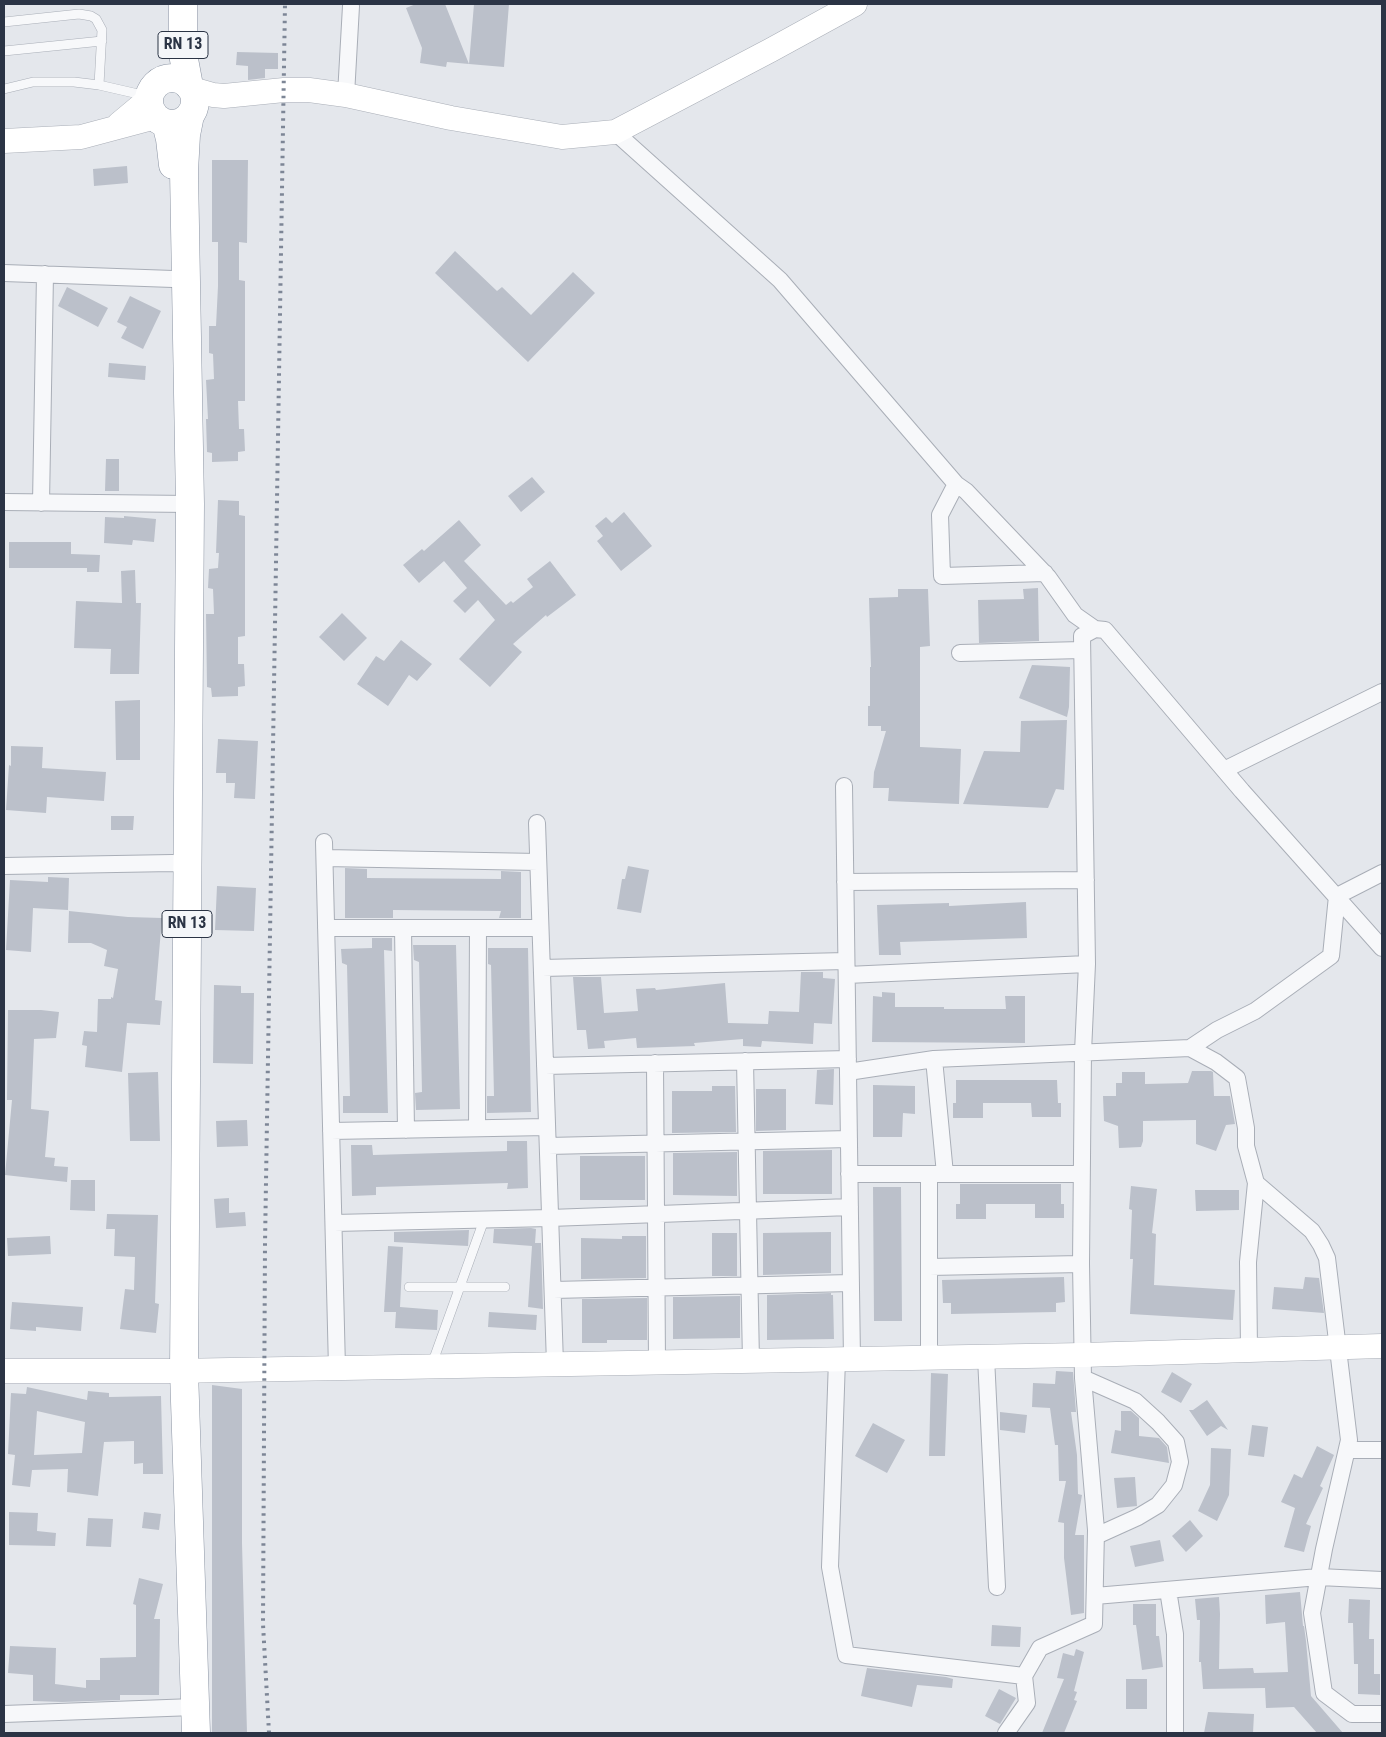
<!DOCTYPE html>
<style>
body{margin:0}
#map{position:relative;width:1386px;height:1737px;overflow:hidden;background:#e4e7ec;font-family:"Roboto Condensed",sans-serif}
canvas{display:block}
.frame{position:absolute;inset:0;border:5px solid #2b3445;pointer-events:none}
</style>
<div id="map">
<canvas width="1386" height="1737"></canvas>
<div class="frame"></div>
</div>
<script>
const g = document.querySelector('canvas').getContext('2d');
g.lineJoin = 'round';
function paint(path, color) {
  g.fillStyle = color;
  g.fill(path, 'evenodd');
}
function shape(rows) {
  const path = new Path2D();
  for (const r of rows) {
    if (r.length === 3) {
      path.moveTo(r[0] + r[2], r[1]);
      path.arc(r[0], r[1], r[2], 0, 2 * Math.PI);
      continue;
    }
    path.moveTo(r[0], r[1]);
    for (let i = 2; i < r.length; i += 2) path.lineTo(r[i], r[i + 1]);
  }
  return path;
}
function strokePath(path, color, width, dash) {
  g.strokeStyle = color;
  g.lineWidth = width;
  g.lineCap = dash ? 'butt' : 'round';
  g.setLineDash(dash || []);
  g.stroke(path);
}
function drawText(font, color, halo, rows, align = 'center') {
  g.font = font + ' "Roboto Condensed",sans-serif';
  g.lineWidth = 4;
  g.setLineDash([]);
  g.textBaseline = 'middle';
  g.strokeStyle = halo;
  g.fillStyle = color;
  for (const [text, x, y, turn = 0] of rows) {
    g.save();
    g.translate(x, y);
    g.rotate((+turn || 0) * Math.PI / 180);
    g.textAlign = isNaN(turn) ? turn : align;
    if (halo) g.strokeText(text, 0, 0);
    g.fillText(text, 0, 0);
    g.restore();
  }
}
paint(shape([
 [416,4,445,4,469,64,447,62,446,67,420,63,422,48,406,8],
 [474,4,509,4,504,67,469,64],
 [237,52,278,53,278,69,265,69,265,78,248,80,248,66,236,65],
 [212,160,248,160,247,243,239,242,239,280,245,281,245,401,238,401,239,429,244,429,245,451,238,452,238,461,212,462,212,453,207,452,206,419,208,419,206,380,214,379,213,354,209,353,209,326,216,326,218,286,218,242,212,242],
 [127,166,128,183,94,186,93,169],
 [455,251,497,291,502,287,531,315,573,272,595,293,528,362,435,273],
 [67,287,108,308,98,327,58,306],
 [130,296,161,311,143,349,121,338,127,327,117,322],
 [109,363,146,366,145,380,108,377],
 [106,459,119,459,119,491,105,491],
 [532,477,545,492,521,512,508,496],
 [218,500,239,501,239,515,245,516,245,636,238,637,238,664,244,664,245,686,238,687,238,696,212,697,211,688,207,687,206,614,214,614,213,589,208,588,209,569,218,568,219,553,216,553],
 [624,512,652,546,621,571,597,541,603,536,595,526,606,517,612,523],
 [124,516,156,519,154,542,133,540,132,545,104,543,105,517,124,518],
 [459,520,481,545,464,561,506,605,511,601,513,603,533,587,527,579,550,561,576,595,547,617,546,615,513,644,522,652,490,687,459,659,495,620,478,600,465,613,453,601,467,588,444,561,419,583,403,565,422,549,424,551],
 [9,542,71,542,71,554,100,555,99,572,87,572,87,568,9,568],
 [135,570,136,603,141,603,139,674,110,674,111,649,74,648,76,601,122,603,121,571],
 [1038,588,1039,641,979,643,978,600,1024,599,1023,589],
 [898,589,928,589,930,646,920,647,920,747,961,749,959,804,888,801,889,788,873,788,874,772,886,731,881,731,881,726,868,726,868,706,870,706,870,667,871,667,869,598,898,597],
 [342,613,367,638,344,661,319,637],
 [401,640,432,664,417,681,409,675,388,706,357,684,376,656,384,661],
 [1032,665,1070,667,1069,707,1067,717,1019,698],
 [140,700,140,760,116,760,115,701],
 [1067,720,1064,790,1056,789,1048,808,963,804,984,751,1020,752,1021,721],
 [218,739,258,741,255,799,234,798,235,783,226,783,226,773,216,773],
 [11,746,43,747,42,768,106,772,104,801,47,797,46,813,6,810,9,765,11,766],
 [111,816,134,816,133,830,111,830],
 [628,866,649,870,641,913,617,909,622,879,625,879],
 [345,868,367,869,367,878,501,879,501,871,521,872,521,918,499,918,501,911,393,910,393,918,345,918],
 [48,877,69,878,68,910,33,908,31,952,6,950,10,880,48,882],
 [217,886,256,888,254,931,215,930],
 [1026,902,1027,938,900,942,901,955,879,955,877,905,949,903,949,906],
 [69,911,128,917,162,918,155,1000,162,1001,160,1025,127,1023,122,1072,85,1067,87,1046,82,1045,84,1031,97,1032,98,999,111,999,111,997,113,998,118,969,104,966,107,950,91,943,68,943],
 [372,938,392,938,392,951,384,950,388,1113,343,1113,343,1096,350,1096,347,965,342,963,341,949,372,948],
 [413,945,456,945,460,1109,416,1110,415,1093,422,1092,419,962,414,960],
 [488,948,528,948,531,1112,487,1113,487,1096,494,1096,491,965,488,964],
 [801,972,823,972,823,978,835,979,832,1024,814,1023,813,1044,762,1041,761,1047,743,1046,743,1039,694,1043,695,1046,637,1048,636,1038,604,1041,605,1048,588,1049,586,1030,577,1030,573,977,601,977,604,1013,638,1011,636,989,655,988,656,990,725,983,728,1023,768,1024,769,1011,799,1012],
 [214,985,241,986,241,993,254,993,253,1064,213,1063],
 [882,992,895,993,895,1007,944,1007,944,1009,1006,1009,1005,996,1025,996,1025,1043,872,1042,873,996,882,997],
 [8,1010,41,1010,59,1012,56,1038,34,1039,31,1109,49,1111,45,1157,55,1158,54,1166,68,1167,67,1182,5,1175,12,1100,7,1100],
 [834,1069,833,1105,815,1104,817,1070],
 [1192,1071,1211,1071,1213,1072,1214,1096,1230,1096,1235,1124,1226,1125,1216,1151,1196,1144,1196,1120,1143,1121,1143,1141,1141,1147,1119,1148,1118,1126,1104,1121,1103,1096,1116,1096,1116,1083,1122,1083,1122,1072,1145,1072,1145,1084,1188,1083],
 [158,1072,160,1141,130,1141,128,1073],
 [956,1080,1057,1080,1058,1103,1061,1103,1061,1117,1032,1117,1031,1103,983,1103,983,1118,953,1118,953,1103,956,1103],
 [873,1085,915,1086,915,1114,903,1113,902,1137,873,1137],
 [712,1086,735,1086,736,1132,672,1133,672,1091,712,1091],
 [756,1089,786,1089,786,1130,756,1131],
 [247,1120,248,1146,217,1147,216,1121],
 [507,1141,527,1141,528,1188,507,1189,508,1183,376,1187,376,1195,352,1196,351,1145,372,1145,373,1155,507,1151],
 [832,1150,832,1194,763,1194,763,1151],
 [737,1152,737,1196,673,1195,673,1153],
 [580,1156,645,1156,645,1200,580,1200],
 [71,1180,95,1180,95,1211,70,1210],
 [960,1184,1061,1184,1061,1204,1064,1204,1064,1218,1035,1218,1035,1204,986,1204,986,1219,956,1219,956,1204,960,1204],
 [1131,1186,1157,1189,1152,1233,1156,1234,1154,1285,1235,1290,1233,1320,1130,1314,1133,1259,1130,1259,1132,1210,1129,1209],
 [873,1187,901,1187,902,1321,874,1321],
 [1195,1190,1239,1190,1239,1210,1196,1211],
 [229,1198,229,1213,245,1212,246,1226,216,1228,214,1199],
 [107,1214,158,1215,155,1303,159,1304,156,1333,120,1329,125,1289,134,1290,135,1257,114,1256,115,1229,106,1229],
 [531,1228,536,1229,535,1243,541,1243,543,1309,528,1307,532,1246,493,1243,494,1229],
 [469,1230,468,1246,394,1242,394,1232],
 [831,1232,831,1273,763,1275,763,1233],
 [712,1233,737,1233,737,1276,712,1276],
 [50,1236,51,1254,8,1256,7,1238],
 [622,1236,646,1236,646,1278,581,1279,581,1238,622,1239],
 [388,1246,403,1247,400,1307,438,1310,437,1330,395,1328,396,1312,384,1312],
 [1064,1277,1065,1302,1056,1303,1056,1312,951,1314,951,1303,943,1303,942,1280],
 [1305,1277,1319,1278,1324,1313,1272,1309,1274,1287,1303,1289],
 [831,1293,831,1295,833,1295,834,1339,767,1340,767,1295],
 [740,1296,740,1338,673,1339,673,1297],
 [647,1298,647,1340,607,1340,607,1343,582,1343,582,1299],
 [12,1302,83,1307,81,1331,36,1327,36,1331,10,1329],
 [489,1312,537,1315,536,1330,488,1327],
 [1056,1371,1073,1372,1076,1412,1071,1412,1077,1455,1078,1494,1082,1495,1075,1535,1084,1535,1084,1613,1071,1615,1064,1558,1064,1523,1058,1522,1066,1481,1059,1481,1058,1445,1055,1445,1050,1408,1032,1407,1033,1383,1055,1384],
 [1172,1372,1192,1384,1181,1403,1161,1392],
 [931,1373,948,1374,945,1456,929,1456],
 [212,1385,242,1389,242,1543,247,1733,212,1733],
 [27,1387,87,1400,88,1391,109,1393,109,1397,161,1396,163,1474,143,1474,143,1463,134,1464,134,1441,104,1442,98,1496,67,1492,68,1469,32,1470,30,1487,12,1485,15,1455,8,1454,11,1393,26,1394],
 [37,1411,85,1422,82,1453,34,1455],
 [1207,1400,1224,1424,1228,1430,1221,1426,1207,1436,1189,1410,1193,1410],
 [1121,1411,1131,1411,1139,1418,1139,1436,1159,1438,1167,1447,1169,1463,1111,1453,1115,1430,1121,1431],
 [1000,1412,1027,1415,1025,1433,1000,1430],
 [873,1423,905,1440,887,1473,855,1456],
 [1252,1425,1268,1427,1264,1457,1248,1455],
 [1317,1446,1334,1455,1320,1486,1323,1488,1306,1524,1311,1526,1304,1552,1284,1547,1295,1508,1281,1502,1294,1474,1302,1478],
 [1211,1448,1231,1449,1229,1495,1217,1521,1198,1511,1210,1485],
 [1135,1477,1137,1506,1117,1508,1114,1478],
 [9,1512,38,1513,37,1531,56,1533,55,1546,9,1545],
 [144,1512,161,1514,159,1530,142,1528],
 [88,1518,113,1519,111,1547,86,1546],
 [1190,1520,1203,1536,1186,1552,1172,1536],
 [1160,1540,1164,1561,1135,1567,1130,1546],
 [139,1578,163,1584,154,1619,160,1619,159,1695,120,1695,120,1700,62,1702,33,1701,33,1675,8,1673,10,1646,56,1648,55,1684,86,1688,86,1680,100,1680,100,1658,136,1657,136,1605,133,1604],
 [1300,1592,1303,1626,1304,1626,1306,1641,1311,1696,1343,1733,1317,1733,1294,1707,1266,1708,1265,1688,1203,1689,1201,1662,1199,1662,1200,1620,1197,1620,1195,1599,1219,1597,1220,1614,1219,1669,1253,1668,1254,1673,1288,1672,1285,1622,1266,1624,1265,1595],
 [1349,1599,1370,1600,1369,1639,1374,1639,1374,1674,1380,1674,1380,1695,1358,1694,1358,1664,1354,1664,1353,1623,1348,1623],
 [1133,1604,1156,1604,1156,1636,1159,1636,1163,1667,1142,1670,1136,1625,1133,1625],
 [992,1625,1021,1627,1020,1647,991,1646],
 [1076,1649,1084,1652,1074,1691,1077,1692,1074,1700,1077,1701,1064,1733,1042,1733,1064,1679,1057,1678,1063,1653,1074,1656],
 [867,1668,946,1677,953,1679,952,1688,917,1685,912,1707,861,1696],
 [1126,1679,1147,1679,1147,1709,1126,1709],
 [999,1689,1016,1698,1000,1724,985,1716],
 [1208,1712,1254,1714,1253,1733,1204,1733]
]), '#bbc0ca');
const lane = shape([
 [4,22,79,14,91,16,96,19,102,30,99,85],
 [4,51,102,41],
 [4,89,33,82,74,82,99,85,147,96],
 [409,1287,505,1287],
 [432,1364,484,1220]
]);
const street = shape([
 [346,95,351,6],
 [615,132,780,280,956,484,966,491,1048,577,1075,615,1095,629],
 [4,273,173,279],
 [956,484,940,515,942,576,1045,573],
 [4,502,190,504],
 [41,503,45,274],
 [960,653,1082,650],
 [1224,770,1382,692],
 [844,786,852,1359],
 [537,823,555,1364],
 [324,842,337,1368],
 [325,858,538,862],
 [4,866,172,863,187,865],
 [845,882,1086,880],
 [326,928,540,928],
 [403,928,406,1130],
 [542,968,846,961],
 [847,975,1087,964],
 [934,1059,945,1174],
 [745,1061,751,1361],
 [655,1063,657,1363],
 [545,1066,848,1059],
 [848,1072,934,1059,1190,1048],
 [477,1128,478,928],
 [331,1131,547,1127],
 [548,1146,849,1139],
 [849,1174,1081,1174],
 [929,1174,929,1358],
 [1256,1183,1312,1231,1321,1245,1327,1258,1349,1440,1324,1549,1312,1613,1324,1693,1352,1714,1382,1714],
 [334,1223,550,1218,850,1207],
 [929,1267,1081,1264],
 [553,1290,851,1283],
 [1249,1350,1248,1262,1256,1183,1246,1146,1246,1128,1237,1078,1216,1062,1190,1048,1217,1030,1255,1011,1331,956,1337,896,1382,873],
 [986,1357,997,1587],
 [837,1359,830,1567,846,1655,1024,1676],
 [1083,1378,1135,1401,1158,1422,1176,1442,1180,1462,1174,1485,1158,1505,1138,1517,1096,1536],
 [1347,1450,1382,1450],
 [1168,1590,1175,1634,1175,1733],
 [1095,1596,1319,1577,1382,1580],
 [4,1714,194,1707],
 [1006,1733,1027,1703,1024,1676,1040,1648,1094,1624,1096,1530,1083,1378,1081,1264,1083,1052,1087,964,1082,636,1095,629,1105,630,1242,791,1382,948]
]);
const secondary = shape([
 [192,89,213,95,224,96,284,90,309,90,346,95,451,118,562,137,615,132,771,50,855,4],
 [119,124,149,99],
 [4,141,81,137,156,117],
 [4,1371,173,1371,1083,1355,1382,1346]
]);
const highway = shape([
 [183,4,183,54,189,86],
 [172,101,23],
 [190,115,186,135,184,171,190,504,184,1371,196,1733],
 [166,123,170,139,173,165]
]);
strokePath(lane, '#a9aeb7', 10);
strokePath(street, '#a9aeb7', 18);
strokePath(secondary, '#a9aeb7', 25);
strokePath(highway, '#8b94a3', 29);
strokePath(lane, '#f7f8fa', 9);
strokePath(street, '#f7f8fa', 16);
strokePath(secondary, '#fff', 24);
strokePath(highway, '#fff', 28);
strokePath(shape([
 [269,1733,263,1624,265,1244,285,4]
]), '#7d8696', 4, [2.5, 5]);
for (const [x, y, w] of [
 [183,45,50],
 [187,924,50]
]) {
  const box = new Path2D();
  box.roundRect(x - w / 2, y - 13.5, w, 27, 4);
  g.fillStyle = '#f4f6f9';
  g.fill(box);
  strokePath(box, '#2b3445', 1);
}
drawText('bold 16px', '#2b3445', null, [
 ["RN 13",183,45],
 ["RN 13",187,924]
]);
</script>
